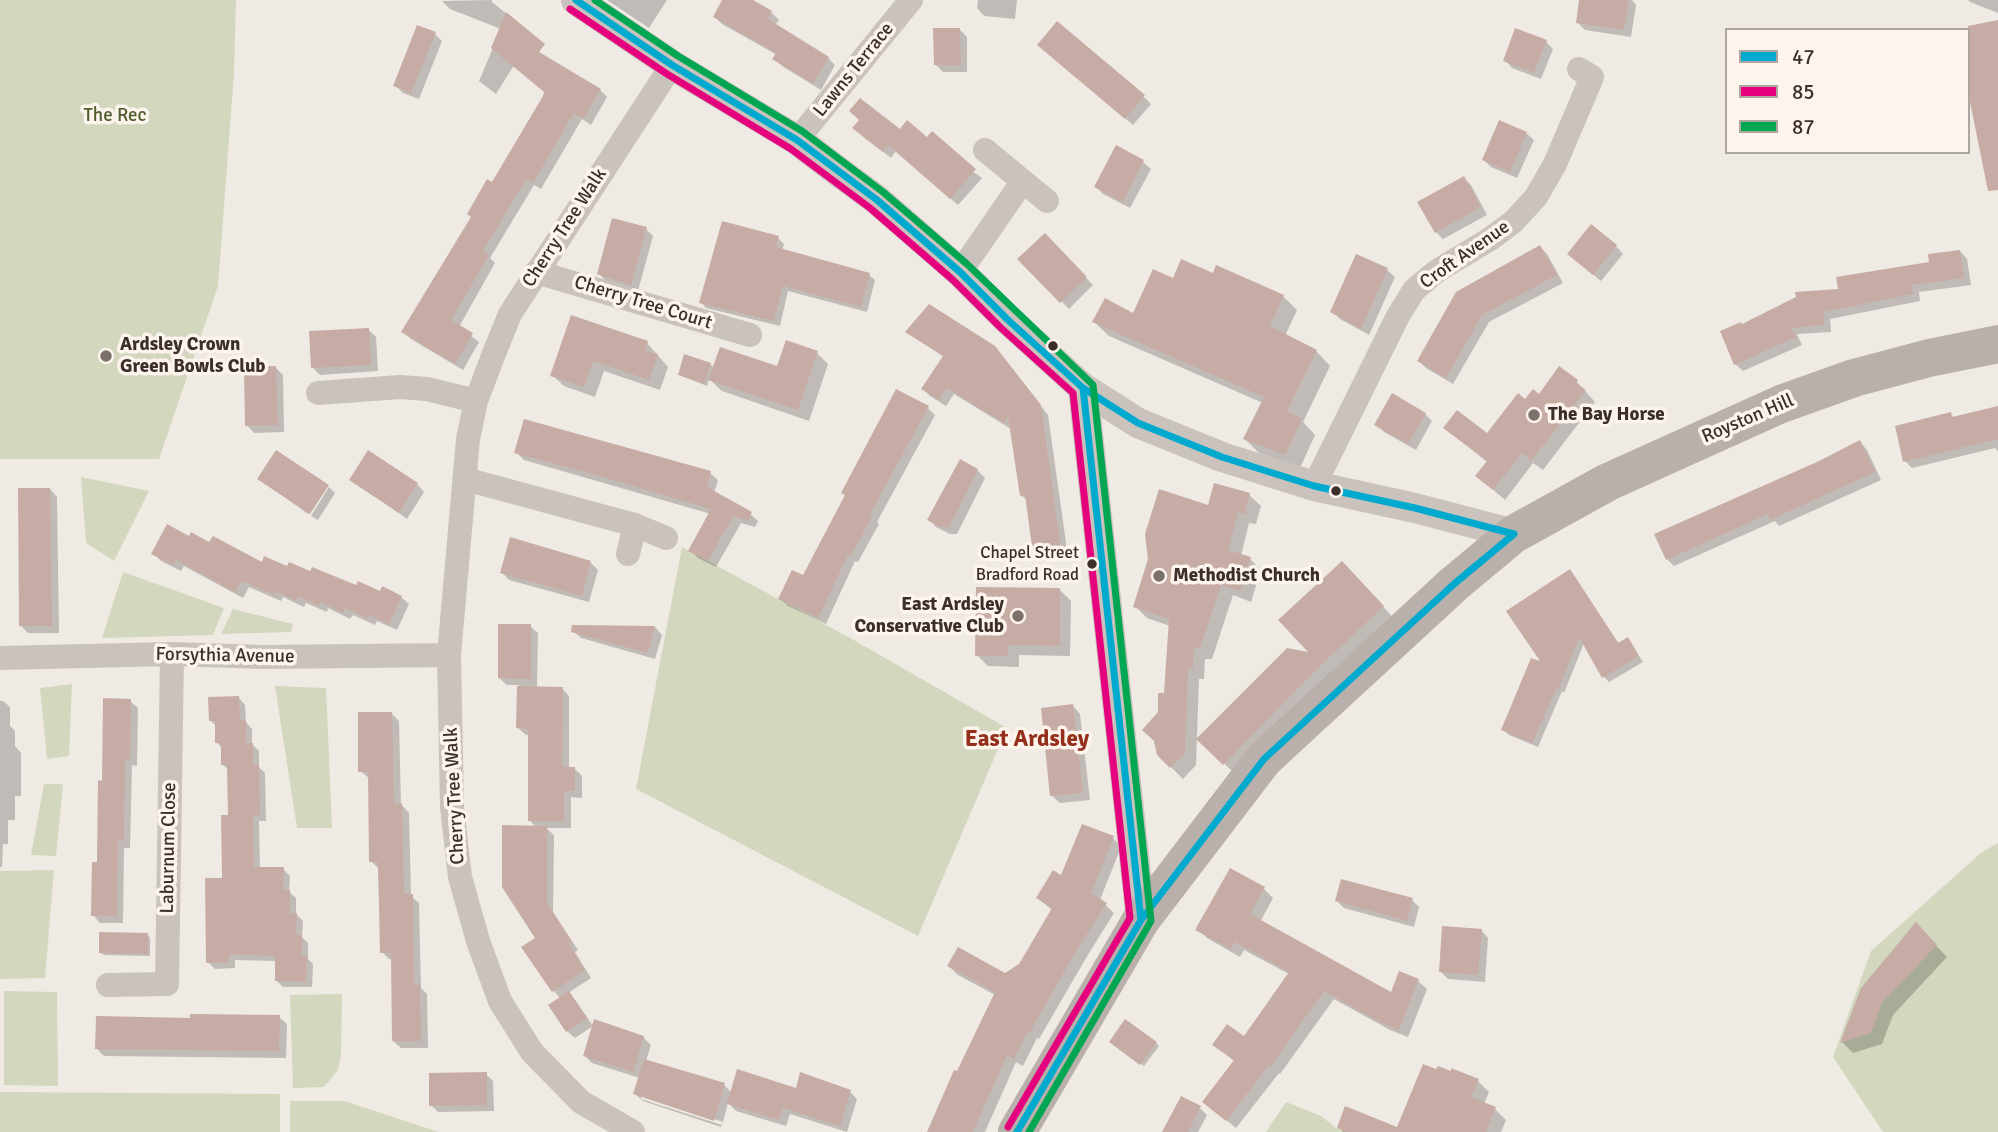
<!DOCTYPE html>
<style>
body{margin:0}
#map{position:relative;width:1998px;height:1132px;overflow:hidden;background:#f0eae4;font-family:Signika,sans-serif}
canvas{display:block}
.legend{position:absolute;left:1725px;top:28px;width:245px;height:126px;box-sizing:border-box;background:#fcf4ed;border:2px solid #afa59f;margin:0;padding:9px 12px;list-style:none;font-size:21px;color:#3c2e2a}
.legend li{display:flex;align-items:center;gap:14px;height:35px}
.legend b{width:35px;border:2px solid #afa59f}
</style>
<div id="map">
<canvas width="1998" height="1132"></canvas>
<ul class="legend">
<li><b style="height:9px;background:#00a9ce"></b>47</li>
<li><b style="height:9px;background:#e5007d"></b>85</li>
<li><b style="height:9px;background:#00a651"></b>87</li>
</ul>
</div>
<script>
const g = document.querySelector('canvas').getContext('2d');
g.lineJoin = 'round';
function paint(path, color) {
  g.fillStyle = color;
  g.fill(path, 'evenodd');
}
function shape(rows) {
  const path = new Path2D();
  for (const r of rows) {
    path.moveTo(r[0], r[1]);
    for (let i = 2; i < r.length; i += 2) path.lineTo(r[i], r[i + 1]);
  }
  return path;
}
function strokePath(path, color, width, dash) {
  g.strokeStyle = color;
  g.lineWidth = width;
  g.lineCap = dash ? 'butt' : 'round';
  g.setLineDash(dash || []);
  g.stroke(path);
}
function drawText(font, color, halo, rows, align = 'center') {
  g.font = font + ' Signika,sans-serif';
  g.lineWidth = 7;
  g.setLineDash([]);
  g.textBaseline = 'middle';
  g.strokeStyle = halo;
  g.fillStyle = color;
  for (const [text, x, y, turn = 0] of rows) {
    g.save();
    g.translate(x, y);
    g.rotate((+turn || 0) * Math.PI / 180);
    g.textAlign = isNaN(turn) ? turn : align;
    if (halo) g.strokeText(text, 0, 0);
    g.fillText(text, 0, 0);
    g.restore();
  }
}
paint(shape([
 [0,0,236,0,234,73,218,286,159,459,0,459],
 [81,477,149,491,114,561,86,543],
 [682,547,852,639,1007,728,918,936,636,789],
 [123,572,224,608,213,635,102,638],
 [233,609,293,624,291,632,221,634],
 [72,684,69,756,47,759,40,688],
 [275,686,326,688,332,828,297,828],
 [44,784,63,784,56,856,31,855],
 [1998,843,1998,1132,1883,1132,1833,1057,1871,951,1981,853],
 [54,870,45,978,0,979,0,871],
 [4,991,57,992,58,1086,4,1085],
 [342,994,341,1055,338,1070,324,1087,293,1088,290,995],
 [0,1092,280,1094,280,1132,0,1132],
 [290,1101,344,1101,439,1132,290,1132],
 [1286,1102,1321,1116,1336,1128,1348,1132,1266,1132]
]), '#d3d7bd');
paint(shape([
 [492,0,492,2,531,34,530,40,496,94,479,81,501,29,450,9,442,1],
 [607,0,667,0,649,28],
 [724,0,750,0,771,12,779,20,775,25,828,58,835,65,821,90,782,66,775,59,777,55,722,24,715,17],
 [978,0,1017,0,1015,19,984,16,977,8],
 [1581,0,1632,0,1636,5,1631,37,1585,30,1578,23],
 [1968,0,1998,0,1998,13,1970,2],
 [959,29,967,37,967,72,943,72,936,65],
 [435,34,442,41,419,99,403,93,395,85],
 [1546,42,1553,49,1541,79,1512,68,1505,60],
 [1047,52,1144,97,1151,104,1133,125],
 [600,90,607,97,591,125,582,119,541,189,534,185,490,258,495,263,459,327,479,342,463,370,411,339,404,332,493,184],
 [900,131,928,139,982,178,958,205,896,151,891,158,862,136],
 [1526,133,1534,140,1517,178,1491,167,1484,160],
 [1116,148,1143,162,1151,169,1130,208,1103,194,1096,187],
 [1464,178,1471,185,1487,215,1443,239,1436,232],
 [646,229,653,236,638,291,606,281,599,274],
 [1045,235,1093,285,1069,309,1020,259],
 [778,238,784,244,782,251,869,275,875,280,867,312,788,291,780,326,706,308,701,302],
 [1616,246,1623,254,1601,281,1577,261],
 [1540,247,1547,254,1563,283,1489,322,1453,384,1426,368,1419,361],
 [1960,251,1967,259,1971,285,1919,292,1920,301,1830,319,1831,332,1797,334,1802,345,1743,371,1735,364,1743,326,1931,264],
 [1357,256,1387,270,1395,277,1369,335,1340,319,1333,312],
 [1213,275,1283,296,1297,310,1285,336,1316,351,1330,366,1303,422,1315,435,1300,468,1259,453,1245,439,1263,403,1109,336,1094,322,1134,315,1174,280],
 [572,317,647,343,668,367,660,390,604,371,595,397,564,386,552,375],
 [369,330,376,337,378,371,320,375,312,367],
 [908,331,994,347,1048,415,1068,557,1042,561,1035,553,1028,501,1021,495,1011,429,954,394,946,406,930,396,923,389,944,357],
 [817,353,828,364,809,421,722,391,709,379,707,386,680,375,710,364,714,368,778,368],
 [276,368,283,375,284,432,254,433,247,425],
 [1577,382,1595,402,1543,470,1533,463,1505,500,1477,476,1488,463,1446,428,1487,436,1526,402],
 [928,408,935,415,877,522,879,524,858,562,855,561,826,624,788,606,780,599,803,577],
 [1998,408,1998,451,1995,448,1912,468,1905,461,1950,414,1955,419],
 [1425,414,1432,421,1416,450,1384,432,1376,424],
 [1860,442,1867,450,1881,480,1779,526,1775,521,1674,566,1667,559],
 [516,452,710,473,718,480,714,493,750,514,758,521,755,527,741,523,716,567,698,558,690,550,711,514,524,460],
 [977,470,985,478,957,534,950,534,936,527,929,519],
 [259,479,327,485,308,514],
 [351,479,417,484,424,492,407,519],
 [329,487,335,493,318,520,311,516],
 [50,489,57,497,59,633,28,633,21,626],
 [1249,495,1261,506,1256,524,1249,523,1241,556,1250,559,1261,570,1251,602,1233,595,1212,659,1205,659,1204,679,1199,679,1196,765,1183,779,1158,754,1160,713,1166,695,1170,626,1147,618,1135,606,1209,507],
 [190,538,262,565,401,597,409,604,397,630,377,621,375,625,353,615,350,619,328,608,327,612,306,603,304,607,283,597,281,601,249,587,243,598,184,566,181,571,161,561,153,553],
 [590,562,598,570,589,602,509,580,502,572],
 [1575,577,1619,644,1628,639,1643,662,1609,682,1603,676,1584,643,1564,693,1562,691,1538,747,1509,735,1503,729,1544,665],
 [1357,578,1398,623,1239,778,1199,739,1313,654],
 [1060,590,1071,601,1070,656,1019,655,1019,667,988,666,977,655],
 [530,626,538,633,537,688,562,688,569,696,569,769,575,769,582,776,582,798,571,797,571,828,546,828,554,835,553,912,578,950,575,952,591,978,568,993,576,1001,593,1026,575,1038,567,1031,561,999,553,990,538,938,537,828,529,820,530,735,526,735,518,728,519,685,507,685,499,678],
 [574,626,655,627,662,635,655,659,581,638,573,631],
 [239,698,245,705,246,722,252,729,252,744,259,751,259,767,265,773,266,821,259,821,260,869,283,869,290,876,289,892,296,898,296,914,303,921,302,937,308,943,308,959,313,964,312,987,283,987,276,980,277,961,235,960,235,968,215,969,208,962,223,880,230,817,229,770,223,765,223,749,217,743,217,727,210,720],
 [0,701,3,701,10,707,10,726,15,731,15,746,21,753,21,796,15,796,15,820,8,820,8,844,3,844,2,867,0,867],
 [130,701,138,708,137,766,132,765,130,848,124,848,123,923,100,923,93,915,104,782],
 [1073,706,1080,714,1090,800,1060,803,1052,796],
 [392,714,399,721,401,804,409,813,411,896,419,903,421,988,427,994,428,1048,401,1048,393,1041,392,959,389,959,382,952,378,868,371,861,369,778,360,771],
 [1113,838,1121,847,1100,900,1114,913,1086,958,1039,1039,1037,1038,1023,1066,1016,1062,985,1132,929,1132,995,995,958,975,949,966,1005,975,1021,965,1052,910,1038,898],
 [1264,889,1273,898,1260,922,1392,995,1418,981,1427,989,1408,1037,1390,1030,1334,999,1280,1074,1279,1073,1236,1128,1204,1102,1235,1062,1214,1044,1244,1038,1289,974,1244,950,1240,957,1207,938,1198,929],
 [1412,900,1419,907,1414,927,1344,908,1337,901],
 [1916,925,1947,957,1893,1015,1882,1044,1853,1053,1842,1042],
 [1481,930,1488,938,1485,982,1448,979,1441,972],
 [147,934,150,938,150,956,104,955,100,952],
 [279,1017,287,1024,286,1058,104,1056,97,1049],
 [643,1037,651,1045,646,1061,724,1085,732,1093,797,1090,850,1092,857,1099,847,1132,790,1114,786,1126,736,1111,728,1103,723,1122,641,1095,641,1099,722,1125,723,1122,721,1127,643,1101,635,1094,640,1078,592,1063,585,1056],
 [1156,1043,1159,1046,1144,1066,1114,1045],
 [486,1074,493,1081,494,1111,438,1112,431,1105],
 [1478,1081,1489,1092,1484,1104,1495,1109,1506,1120,1501,1132,1343,1132,1339,1127,1398,1129],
 [1200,1108,1207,1115,1198,1132,1164,1132]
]), '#0003');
paint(shape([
 [722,0,753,0,772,11,768,19,829,57,813,84,772,59,776,53,713,17],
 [1579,0,1629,0,1624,30,1576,23],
 [506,12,545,44,539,52,601,89,583,119,574,113,533,183,526,179,483,251,489,255,451,320,473,333,455,364,401,332,471,217,467,214,487,179,492,182,543,96,544,92,491,48],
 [1998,20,1998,190,1988,191,1968,92,1968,26],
 [1057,21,1145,95,1125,119,1037,45],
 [417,25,436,32,411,93,393,86],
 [933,28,960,28,961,65,934,65],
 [1515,28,1547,40,1534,73,1503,61],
 [860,98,900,129,907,120,927,137,932,131,976,169,950,199,888,145,883,152,852,128,859,120,849,111],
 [1499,120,1527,132,1510,172,1482,160],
 [1116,145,1144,160,1123,202,1094,187],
 [1464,176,1481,207,1435,233,1417,202],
 [612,218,647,227,631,285,597,274],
 [722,221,779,236,776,247,870,273,861,307,783,286,774,321,699,303],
 [1591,224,1617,245,1593,275,1567,254],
 [1045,233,1087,277,1060,303,1017,259],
 [1540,245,1557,275,1482,315,1446,378,1417,361,1456,292],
 [1960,250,1964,278,1912,285,1913,294,1824,312,1824,325,1791,328,1796,337,1734,365,1720,331,1741,322,1742,324,1796,297,1795,292,1838,289,1836,277,1929,262,1928,254],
 [1356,254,1388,268,1361,329,1330,312],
 [1181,259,1213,273,1216,265,1284,295,1270,326,1317,350,1287,411,1302,419,1285,455,1243,439,1264,397,1092,322,1105,298,1133,313,1153,269,1173,278],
 [929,304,995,346,1041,405,1061,550,1033,554,1025,495,1020,496,1008,416,1004,423,946,388,939,400,921,389,943,356,905,332],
 [571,315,648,341,645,351,658,354,649,380,593,361,584,387,550,376],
 [369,328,371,365,311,368,309,331],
 [786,340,818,351,798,410,708,380,720,347,777,366],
 [684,354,711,363,704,384,678,375],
 [276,366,278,425,245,426,244,367],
 [1559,366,1578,380,1576,383,1586,390,1531,461,1522,453,1493,490,1475,476,1487,461,1443,428,1457,410,1487,433,1518,393,1525,399,1533,389,1539,394],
 [896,389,929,406,870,514,873,515,851,556,848,555,818,618,778,599,792,570,803,575,845,495,841,493],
 [1392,393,1426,413,1408,444,1374,425],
 [1998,406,1998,439,1903,462,1895,426,1951,412,1952,417],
 [524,419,711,471,707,487,752,512,748,521,733,516,708,561,688,551,711,509,596,475,514,453],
 [1860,440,1875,472,1770,520,1768,514,1666,560,1654,534,1817,462],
 [276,450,329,485,310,514,257,479],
 [368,450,418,483,399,513,349,480],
 [960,459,978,469,949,527,941,527,927,520],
 [1214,483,1250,493,1245,514,1238,512,1228,550,1251,557,1240,591,1221,585,1200,648,1194,648,1193,668,1188,668,1185,753,1170,768,1157,755,1154,741,1142,730,1158,712,1158,693,1164,693,1169,619,1133,607,1148,559,1145,534,1159,489,1208,505],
 [18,488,50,488,52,626,19,626],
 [167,524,189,536,191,532,209,542,213,536,262,562,264,556,287,566,289,562,310,571,312,567,356,585,358,581,380,591,382,586,402,596,389,624,369,615,367,618,345,608,343,613,321,602,319,606,298,596,296,601,276,591,274,595,242,581,235,592,176,560,173,565,151,554],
 [510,537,591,561,582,596,500,573],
 [1342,561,1384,606,1320,666,1223,765,1196,739,1287,648,1308,652,1278,620],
 [1570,569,1618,643,1628,637,1639,656,1602,678,1579,637,1558,690,1557,687,1532,743,1501,730,1531,658,1540,661,1506,611],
 [976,587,1060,588,1060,646,1008,645,1008,656,975,656],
 [498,624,531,624,531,679,498,678],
 [572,625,655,626,648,653,571,632],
 [517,686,563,687,562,767,575,767,575,791,564,791,564,821,528,821,528,729,516,728],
 [239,696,240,720,246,720,246,743,253,743,253,765,259,765,260,815,253,815,254,867,284,867,283,890,290,890,290,913,297,913,296,935,302,935,302,956,307,956,306,982,275,981,275,956,229,954,229,962,206,963,205,878,222,878,221,815,228,815,227,765,221,765,221,743,215,743,215,721,209,721,208,697],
 [103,698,131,699,130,759,125,759,124,841,118,841,117,916,91,916,92,862,97,862,98,780,102,781],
 [1073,704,1083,793,1050,796,1041,708],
 [358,712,392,712,394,804,402,803,404,894,413,894,414,985,420,985,421,1041,392,1041,391,953,380,953,378,862,369,862,368,772,358,772],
 [1082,824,1114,836,1091,893,1107,903,1077,949,1030,1032,1028,1031,1014,1059,1007,1055,973,1132,927,1132,954,1070,957,1071,995,992,947,966,958,947,1005,973,1019,964,1052,908,1036,898,1053,870,1061,875],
 [502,825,547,826,547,903,572,942,569,944,585,970,552,992,521,947,535,938,502,887],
 [1230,868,1265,887,1250,914,1391,992,1399,971,1419,979,1399,1030,1380,1022,1324,991,1271,1066,1269,1065,1226,1121,1202,1102,1234,1060,1212,1045,1227,1024,1244,1036,1289,972,1235,942,1231,949,1195,930],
 [1341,879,1413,898,1407,921,1335,901],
 [1916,922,1937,945,1882,1003,1871,1033,1840,1043,1861,988],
 [1442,926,1482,929,1478,975,1439,972],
 [99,932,148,933,148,954,99,953],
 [569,991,587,1018,566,1032,548,1005],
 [190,1014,280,1015,279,1051,95,1049,96,1016,190,1018],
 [594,1019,644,1036,633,1072,583,1056],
 [1125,1019,1157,1042,1140,1065,1109,1042],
 [644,1059,725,1083,714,1121,633,1094],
 [1423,1064,1436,1069,1438,1066,1451,1071,1451,1068,1479,1079,1471,1097,1496,1107,1486,1132,1348,1132,1337,1128,1345,1106,1397,1127],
 [737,1069,796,1088,800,1072,851,1090,840,1126,783,1108,779,1120,727,1104],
 [487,1072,487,1105,429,1106,429,1073],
 [1181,1096,1201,1106,1188,1132,1162,1132]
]), '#c6aca4');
strokePath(shape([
 [797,140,911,0],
 [985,150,1047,201],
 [536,272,750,335],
 [960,272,1023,181],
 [318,393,400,387,427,389,476,401],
 [465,479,635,525,666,538],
 [1314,486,1398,316,1414,290,1437,271,1490,239,1513,222,1536,197,1555,164,1592,77,1579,69],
 [628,554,635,525],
 [0,658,172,654,264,657,449,655],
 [108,985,167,984,172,654],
 [633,1132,581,1102,532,1052,500,1001,478,941,460,877,452,807,449,655,468,439,476,401,493,356,510,314,672,65]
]), '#cac2bc', 24);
strokePath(shape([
 [576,0,672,65,797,140,831,166,877,200,960,272,1008,320,1083,388,1138,423,1222,457,1314,486,1415,508,1514,534],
 [1083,388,1141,920]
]), '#cac2bc', 30);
strokePath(shape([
 [1017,1132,1141,920,1264,759,1454,584,1514,534,1608,482,1781,404,1854,378,1929,358,1998,344]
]), '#b9b0ab', 38);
strokePath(shape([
 [576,0,672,65,797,140,877,200,960,272,1008,320,1083,388,1138,423,1222,457,1314,486,1415,508,1514,534],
 [1083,388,1141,920],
 [1017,1132,1141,920,1264,759,1454,584,1514,534]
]), '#00a9ce', 7);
strokePath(shape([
 [570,9,667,74,791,149,870,208,953,280,1001,328,1073,393,1130,918,1008,1127]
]), '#e5007d', 7);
strokePath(shape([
 [595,0,678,56,802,131,883,192,967,264,1093,385,1151,921,1029,1132]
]), '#00a651', 7);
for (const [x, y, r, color] of [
 [1053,346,6,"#3c2e2a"],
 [106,356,7,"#7b706b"],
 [1534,415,7,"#7b706b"],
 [1336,491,6,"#3c2e2a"],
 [1092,564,6,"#3c2e2a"],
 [1159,576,7,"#7b706b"],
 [1018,616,7,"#7b706b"]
]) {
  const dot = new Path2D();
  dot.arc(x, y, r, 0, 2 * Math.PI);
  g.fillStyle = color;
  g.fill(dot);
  strokePath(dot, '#fcf4ed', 2.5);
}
drawText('17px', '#3c2e2a', '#fcf4ed', [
 ["Chapel Street",1079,554],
 ["Bradford Road",1079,576]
], 'right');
drawText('19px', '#3c2e2a', '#fcf4ed', [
 ["Lawns Terrace",854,70,-51],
 ["Cherry Tree Walk",565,228,-57],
 ["Croft Avenue",1465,255,-35],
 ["Cherry Tree Court",643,303,17],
 ["Royston Hill",1748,419,-23],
 ["Forsythia Avenue",225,656,1],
 ["Cherry Tree Walk",455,796,-93],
 ["Laburnum Close",169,848,-89]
]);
drawText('19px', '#4e5d2b', '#fcf4ed', [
 ["The Rec",115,116]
]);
drawText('bold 19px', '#3c2e2a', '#fcf4ed', [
 ["Ardsley Crown",120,345],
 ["Green Bowls Club",120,367],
 ["The Bay Horse",1548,415],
 ["Methodist Church",1173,576],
 ["East Ardsley",1004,605,"right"],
 ["Conservative Club",1004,627,"right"]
], 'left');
drawText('bold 23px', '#932f1a', '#fcf4ed', [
 ["East Ardsley",1027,740]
]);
</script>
